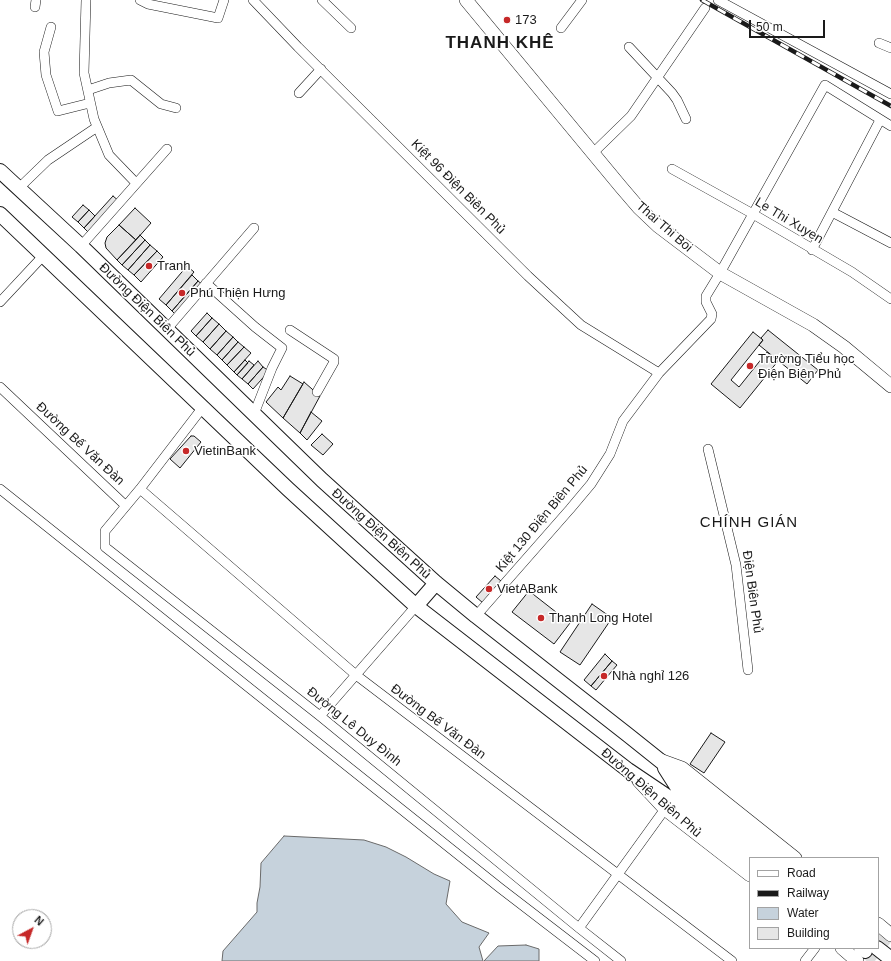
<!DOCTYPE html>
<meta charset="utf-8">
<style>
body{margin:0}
#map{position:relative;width:891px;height:961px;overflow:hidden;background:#fff;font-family:Helvetica,sans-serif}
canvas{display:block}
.legend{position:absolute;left:749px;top:857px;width:130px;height:92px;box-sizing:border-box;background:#fff;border:1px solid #a3a3a3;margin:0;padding:5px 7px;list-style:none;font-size:12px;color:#1a1a1a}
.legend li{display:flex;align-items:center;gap:8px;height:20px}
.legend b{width:20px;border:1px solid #a3a3a3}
.north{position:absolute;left:12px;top:909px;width:40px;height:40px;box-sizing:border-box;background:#fff;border:1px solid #a3a3a3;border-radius:50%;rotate:41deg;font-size:11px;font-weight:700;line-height:16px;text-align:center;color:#1a1a1a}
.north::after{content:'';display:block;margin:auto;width:14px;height:18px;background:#c62828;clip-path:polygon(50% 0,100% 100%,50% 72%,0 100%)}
.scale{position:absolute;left:749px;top:20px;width:76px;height:18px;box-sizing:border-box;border:2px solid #1a1a1a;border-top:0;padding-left:5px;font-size:12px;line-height:14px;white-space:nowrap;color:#1a1a1a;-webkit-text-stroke:3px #fff;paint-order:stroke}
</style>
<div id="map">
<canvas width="891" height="961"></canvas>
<ul class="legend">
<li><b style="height:5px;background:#fff"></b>Road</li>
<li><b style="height:5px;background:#1a1a1a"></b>Railway</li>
<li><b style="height:11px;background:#c6d2dc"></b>Water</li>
<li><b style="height:11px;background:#e6e6e6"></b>Building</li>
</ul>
<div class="north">N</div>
<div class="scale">50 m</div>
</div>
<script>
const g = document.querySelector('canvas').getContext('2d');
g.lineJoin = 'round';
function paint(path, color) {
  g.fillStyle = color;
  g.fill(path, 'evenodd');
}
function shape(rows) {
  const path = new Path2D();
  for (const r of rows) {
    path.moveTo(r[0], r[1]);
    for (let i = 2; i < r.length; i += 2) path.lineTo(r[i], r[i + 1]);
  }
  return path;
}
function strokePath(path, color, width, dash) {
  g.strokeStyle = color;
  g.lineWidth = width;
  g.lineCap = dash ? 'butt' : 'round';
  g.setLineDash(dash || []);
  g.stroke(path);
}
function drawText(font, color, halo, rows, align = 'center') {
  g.font = font + ' Helvetica,sans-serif';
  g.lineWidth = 3;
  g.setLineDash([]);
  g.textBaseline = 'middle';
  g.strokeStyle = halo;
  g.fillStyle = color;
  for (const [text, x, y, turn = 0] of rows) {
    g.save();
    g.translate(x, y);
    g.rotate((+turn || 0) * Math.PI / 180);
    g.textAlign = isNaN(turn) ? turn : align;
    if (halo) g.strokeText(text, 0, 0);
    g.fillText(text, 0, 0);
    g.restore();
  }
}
const water = shape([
 [284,836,364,840,386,847,406,857,434,874,450,881,446,904,462,922,489,933,479,947,483,961,222,961,223,951,257,912,257,903,260,887,261,863,284,836],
 [526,945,539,949,539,961,484,961,498,946,526,945]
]);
paint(water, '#c6d2dc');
strokePath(water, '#6a6a6a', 1);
const building = shape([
 [113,196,120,202,90,234,84,228,113,196],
 [83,205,89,210,78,222,72,217,83,205],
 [135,208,151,223,136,240,119,225,135,208],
 [89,210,95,216,84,228,78,222,89,210],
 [119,225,136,240,117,260,106,248,105,243,107,237,119,225],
 [140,235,145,240,122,265,117,260,140,235],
 [145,240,150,245,128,270,122,265,145,240],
 [150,245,157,251,134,275,128,270,150,245],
 [157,251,163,257,141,282,134,275,157,251],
 [187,266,194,272,166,305,159,299,187,266],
 [192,275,198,281,172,311,166,305,192,275],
 [198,281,203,285,176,315,172,311,198,281],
 [207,313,212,318,196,336,191,331,207,313],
 [212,318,219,324,203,342,196,336,212,318],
 [219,324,226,331,210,349,203,342,219,324],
 [768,330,818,370,807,384,759,345,763,340,761,338,768,330],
 [226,331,233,337,217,355,210,349,226,331],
 [753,332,763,340,731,380,739,387,767,352,778,361,740,408,711,384,753,332],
 [233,337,238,342,222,360,217,355,233,337],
 [238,342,244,347,227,365,222,360,238,342],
 [244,347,251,353,234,372,227,365,244,347],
 [245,360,248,363,237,375,234,372,245,360],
 [249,361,254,365,242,379,237,375,249,361],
 [258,361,263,367,248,384,242,379,258,361],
 [263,367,269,371,253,389,248,384,263,367],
 [290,376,303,384,283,418,266,402,278,387,281,390,290,376],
 [304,382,320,396,300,433,283,418,304,382],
 [311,412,322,421,307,440,300,433,311,412],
 [322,434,333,444,323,455,311,445,322,434],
 [191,436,194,436,201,442,180,468,170,459,191,436],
 [495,576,501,581,483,603,476,597,495,576],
 [529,591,570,623,554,644,512,612,529,591],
 [592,604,612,618,580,665,560,652,592,604],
 [605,654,612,661,591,686,584,680,605,654],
 [612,661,617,665,596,690,591,686,612,661],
 [711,733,725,742,704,773,690,764,711,733]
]);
paint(building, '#e6e6e6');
strokePath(building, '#1a1a1a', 1);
strokePath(shape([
 [878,936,891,946],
 [865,951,878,961]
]), '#ddd', 14, [14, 7]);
const street = shape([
 [86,0,84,73,94,119,109,155,136,183],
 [140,0,148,4,218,18,224,0],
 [253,0,298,47,528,276,581,325,659,373],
 [322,0,351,28],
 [718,0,891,94],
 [35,7,36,0],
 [51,27,44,52,46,75,58,111,90,103],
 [561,28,582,0],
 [879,43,891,48],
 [629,47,672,93,677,100,686,119],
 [88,90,109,83,131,80,161,104,176,108],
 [299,93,321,69],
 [593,153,631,116,705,8],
 [672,169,753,214,852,272,891,299],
 [19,188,48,160,97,127],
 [832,212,891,243],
 [81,246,167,149],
 [812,250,880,120],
 [206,283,255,327,282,348,272,368,254,414],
 [0,302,43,256],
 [167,329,254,228],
 [290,330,334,359,334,362,317,392],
 [0,387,126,506],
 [203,407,140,489,105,531,105,547,320,716,579,928,621,961],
 [708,449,736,565,748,670],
 [0,489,500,888,595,961],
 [140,489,356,675,732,961],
 [476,616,570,509,591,484,610,454,623,421,659,373,711,319,712,314,706,302,706,296,720,273,825,85,891,126],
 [320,716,416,606],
 [579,928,665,809],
 [805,961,815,948]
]);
const secondary = shape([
 [466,0,621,187,639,208,658,226,720,273,813,325,844,347,891,386],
 [660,760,682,768,795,858],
 [639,781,665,809,750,875],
 [878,924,891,935],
 [842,948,857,961]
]);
const primary = shape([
 [0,171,81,246,322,480,436,583,476,616,628,735,782,858],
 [0,214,288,489,416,606,628,770,674,801,750,861],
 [416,606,436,583],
 [665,768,679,790,764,858],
 [861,948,865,951],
 [877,948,891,959]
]);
strokePath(street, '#1a1a1a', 10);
strokePath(secondary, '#1a1a1a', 14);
strokePath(primary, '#1a1a1a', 16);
strokePath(street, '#fff', 9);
strokePath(secondary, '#fff', 13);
strokePath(primary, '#fff', 14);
const rail = shape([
 [702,0,891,106]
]);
strokePath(rail, '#1a1a1a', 4.5);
strokePath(rail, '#fff', 3, [9]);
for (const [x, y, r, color] of [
 [507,20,4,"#c62828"],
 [149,266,4,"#c62828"],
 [182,293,4,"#c62828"],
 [750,366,4,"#c62828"],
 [186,451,4,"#c62828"],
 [489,589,4,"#c62828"],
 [541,618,4,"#c62828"],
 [604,676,4,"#c62828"]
]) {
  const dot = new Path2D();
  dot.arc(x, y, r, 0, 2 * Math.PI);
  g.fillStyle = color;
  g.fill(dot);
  strokePath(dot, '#fff', 1.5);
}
drawText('13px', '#1a1a1a', '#fff', [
 ["173",515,20],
 ["Tranh",157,266],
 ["Phú Thiện Hưng",190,293],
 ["Trường Tiểu học",758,359],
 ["Điện Biên Phủ",758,374],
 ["VietinBank",194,451],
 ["VietABank",497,589],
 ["Thanh Long Hotel",549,618],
 ["Nhà nghỉ 126",612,676]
], 'left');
drawText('13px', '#1a1a1a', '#fff', [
 ["Kiệt 96 Điện Biên Phủ",458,187,45],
 ["Le Thi Xuyen",789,221,31],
 ["Thai Thi Boi",664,227,41],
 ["Đường Điện Biên Phủ",147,310,44],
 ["Đường Bế Văn Đàn",80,444,43],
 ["Kiệt 130 Điện Biên Phủ",542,519,-50],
 ["Đường Điện Biên Phủ",381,534,42],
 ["Điện Biên Phủ",752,592,82],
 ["Đường Bế Văn Đàn",438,722,37],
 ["Đường Lê Duy Đình",354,727,39],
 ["Đường Điện Biên Phủ",651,793,41]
]);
g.letterSpacing = '1px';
drawText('15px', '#1a1a1a', '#fff', [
 ["CHÍNH GIÁN",749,523]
]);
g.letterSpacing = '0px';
g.letterSpacing = '1px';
drawText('bold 17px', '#1a1a1a', '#fff', [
 ["THANH KHÊ",500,43]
]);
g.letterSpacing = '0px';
</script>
